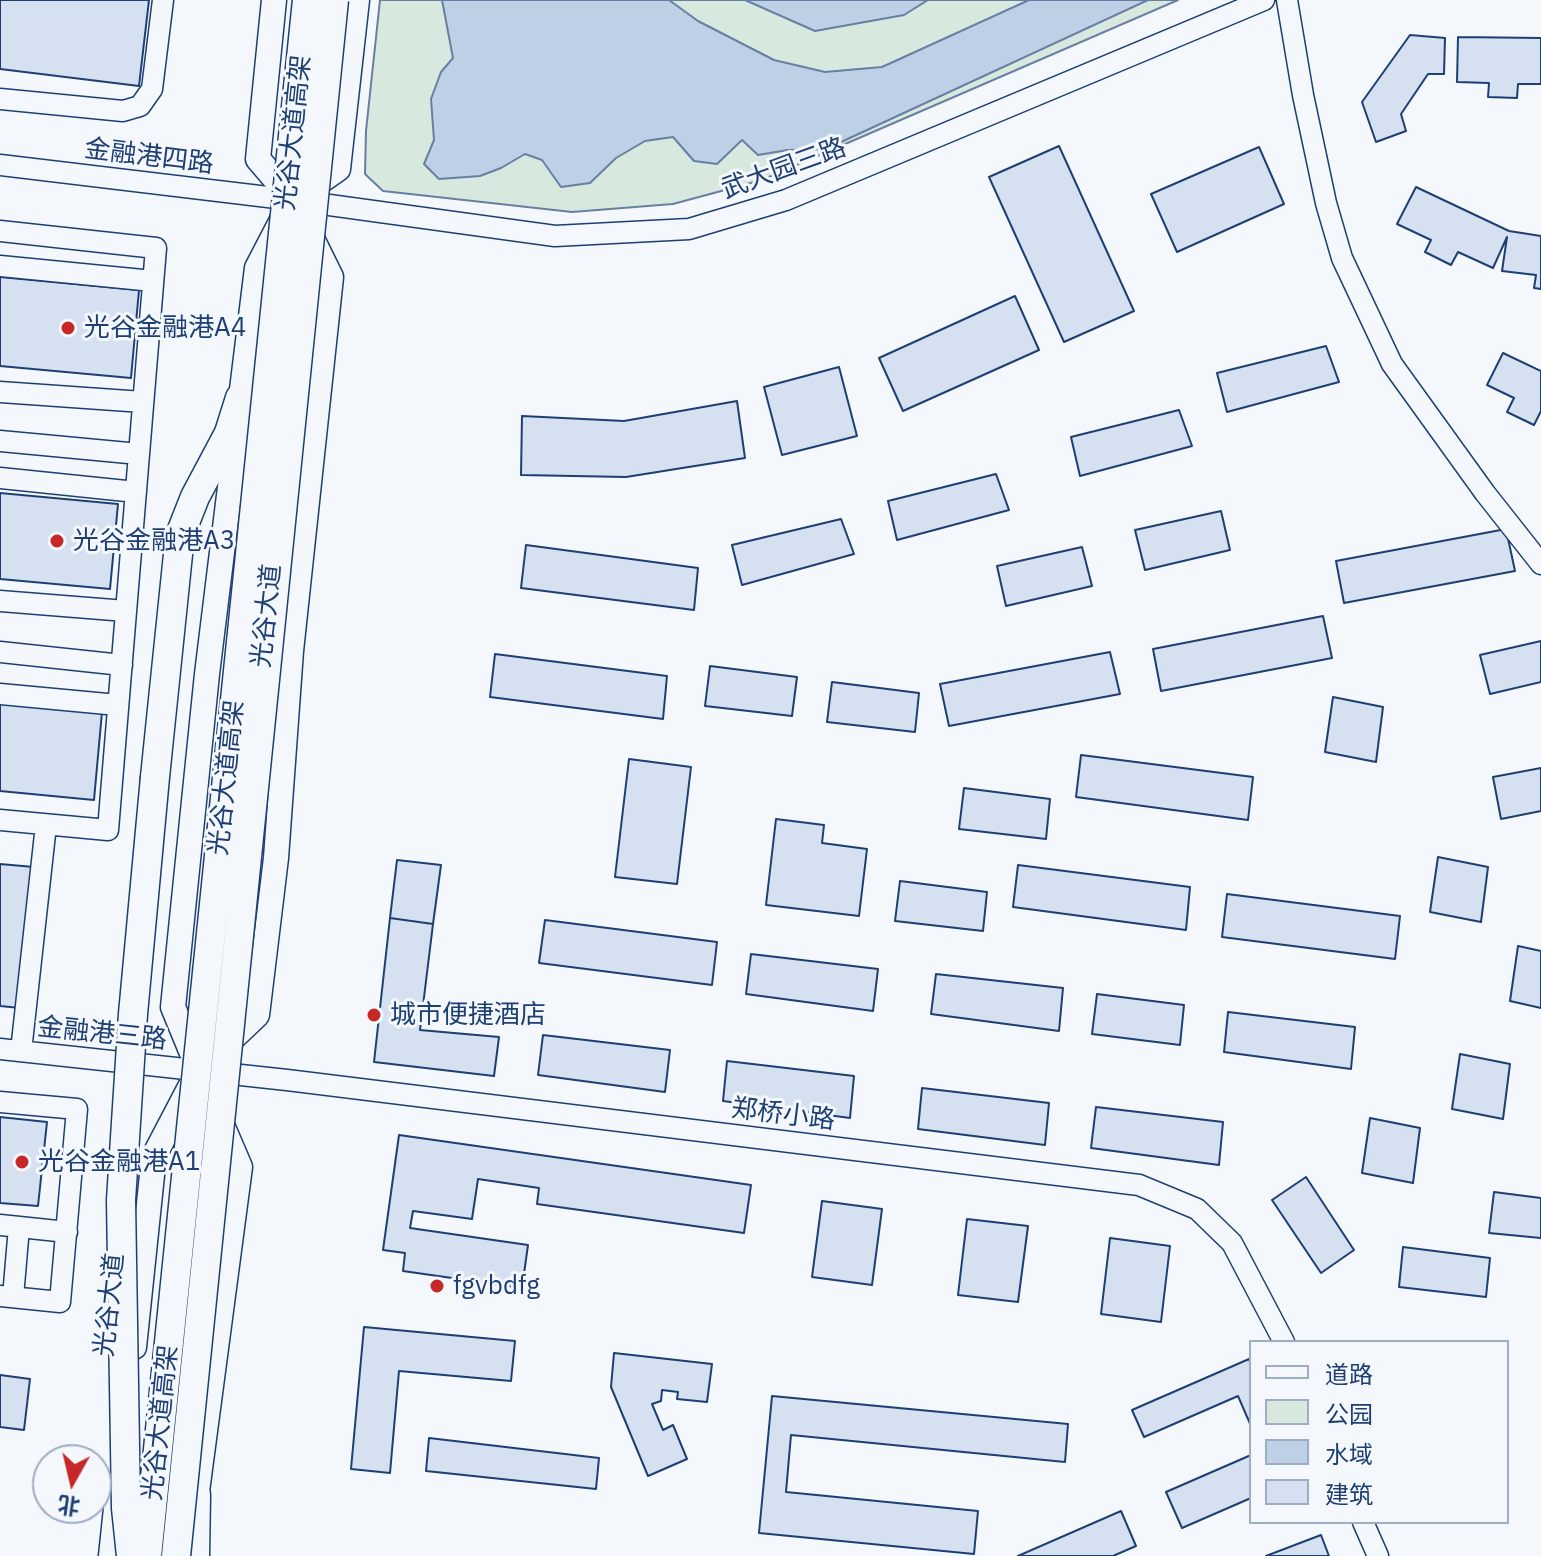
<!DOCTYPE html>
<meta charset="utf-8">
<style>
body{margin:0}
#map{position:relative;width:1541px;height:1556px;overflow:hidden;background:#f4f7fb;font-family:"IBM Plex Sans","Noto Sans SC",sans-serif}
canvas{display:block}
.legend{position:absolute;left:1249px;top:1340px;width:260px;height:184px;box-sizing:border-box;background:#f4f7fb;border:2px solid #9eadc5;margin:0;padding:10px 14px;list-style:none;font-size:24px;color:#1d3f73}
.legend li{display:flex;align-items:center;gap:16px;height:40px}
.legend b{width:40px;border:2px solid #9eadc5}
.north{position:absolute;left:32px;top:1444px;width:80px;height:80px;box-sizing:border-box;background:#f4f7fb;border:2px solid #9eadc5;border-radius:50%;rotate:188deg;font-size:22px;font-weight:700;line-height:32px;text-align:center;color:#1d3f73}
.north::after{content:'';display:block;margin:auto;width:28px;height:36px;background:#c62828;clip-path:polygon(50% 0,100% 100%,50% 72%,0 100%)}
</style>
<div id="map">
<canvas width="1541" height="1556"></canvas>
<ul class="legend">
<li><b style="height:10px;background:#f4f7fb"></b>道路</li>
<li><b style="height:22px;background:#d7e8df"></b>公园</li>
<li><b style="height:22px;background:#bed0e5"></b>水域</li>
<li><b style="height:22px;background:#d5e0f0"></b>建筑</li>
</ul>
<div class="north">北</div>
</div>
<script>
const g = document.querySelector('canvas').getContext('2d');
g.lineJoin = 'round';
function paint(path, color) {
  g.fillStyle = color;
  g.fill(path, 'evenodd');
}
function shape(rows) {
  const path = new Path2D();
  for (const r of rows) {
    path.moveTo(r[0], r[1]);
    for (let i = 2; i < r.length; i += 2) path.lineTo(r[i], r[i + 1]);
  }
  return path;
}
function strokePath(path, color, width, dash) {
  g.strokeStyle = color;
  g.lineWidth = width;
  g.lineCap = dash ? 'butt' : 'round';
  g.setLineDash(dash || []);
  g.stroke(path);
}
function drawText(font, color, halo, rows, align = 'center') {
  g.font = font + ' "IBM Plex Sans","Noto Sans SC",sans-serif';
  g.lineWidth = 6;
  g.setLineDash([]);
  g.textBaseline = 'middle';
  g.strokeStyle = halo;
  g.fillStyle = color;
  for (const [text, x, y, turn = 0] of rows) {
    g.save();
    g.translate(x, y);
    g.rotate((+turn || 0) * Math.PI / 180);
    g.textAlign = isNaN(turn) ? turn : align;
    if (halo) g.strokeText(text, 0, 0);
    g.fillText(text, 0, 0);
    g.restore();
  }
}
const green = shape([
 [380,0,1178,0,762,180,673,204,572,212,383,191,365,174,366,131,380,0]
]);
paint(green, '#d7e8df');
strokePath(green, '#687fa3', 2);
const water = shape([
 [442,0,669,0,698,21,774,60,825,72,882,67,1029,0,1148,0,826,149,788,150,758,155,742,140,717,164,694,161,673,137,645,141,616,158,590,183,561,187,542,160,525,154,501,168,480,176,439,179,424,164,434,140,431,99,441,72,453,58,442,0],
 [745,0,928,0,904,15,815,31,745,0]
]);
paint(water, '#bed0e5');
strokePath(water, '#687fa3', 2);
const building = shape([
 [0,0,149,0,139,86,0,69,0,0],
 [1410,35,1445,38,1444,74,1428,74,1401,114,1406,131,1376,142,1362,102,1410,35],
 [1458,37,1541,38,1541,84,1518,84,1517,98,1488,97,1489,83,1457,82,1458,37],
 [1059,146,1134,311,1064,342,989,177,1059,146],
 [1259,147,1284,204,1177,252,1151,194,1259,147],
 [1416,187,1509,231,1541,236,1541,289,1534,288,1536,275,1502,271,1507,237,1493,268,1458,252,1451,265,1425,252,1431,240,1397,224,1416,187],
 [0,277,139,290,131,378,0,366,0,277],
 [1015,296,1039,350,903,411,879,358,1015,296],
 [1326,346,1339,382,1227,412,1217,373,1326,346],
 [1503,353,1541,371,1541,411,1534,425,1507,412,1514,398,1487,385,1503,353],
 [839,367,857,436,782,455,764,387,839,367],
 [737,401,745,458,626,477,521,475,522,416,624,421,737,401],
 [1179,410,1192,446,1080,476,1071,437,1179,410],
 [996,474,1009,510,897,540,888,501,996,474],
 [0,493,118,504,110,589,0,579,0,493],
 [1221,511,1230,550,1145,570,1135,530,1221,511],
 [841,519,854,554,742,585,732,545,841,519],
 [1506,529,1515,571,1344,603,1336,561,1506,529],
 [526,545,698,568,694,610,521,588,526,545],
 [1082,547,1092,586,1006,606,997,566,1082,547],
 [1323,616,1332,658,1161,691,1153,649,1323,616],
 [1541,641,1541,682,1490,694,1480,655,1541,641],
 [1110,652,1120,694,949,726,940,684,1110,652],
 [495,654,667,676,663,719,490,697,495,654],
 [710,666,797,677,792,716,705,706,710,666],
 [832,682,919,693,915,732,827,722,832,682],
 [1333,697,1383,707,1376,762,1325,752,1333,697],
 [0,703,102,712,94,800,0,791,0,703],
 [1081,755,1253,777,1248,820,1076,797,1081,755],
 [629,759,691,767,677,884,615,877,629,759],
 [1541,768,1541,811,1501,819,1493,777,1541,768],
 [964,788,1050,799,1046,839,959,829,964,788],
 [776,819,824,825,822,843,867,849,859,916,766,905,776,819],
 [1438,857,1488,867,1481,922,1430,912,1438,857],
 [397,860,441,865,433,924,390,918,397,860],
 [0,864,34,867,20,1008,0,1006,0,864],
 [1018,865,1190,887,1186,930,1013,907,1018,865],
 [900,881,987,892,983,931,895,921,900,881],
 [1227,894,1400,916,1395,959,1222,937,1227,894],
 [390,918,433,924,420,1030,499,1037,494,1076,374,1062,390,918],
 [545,920,717,942,712,985,539,963,545,920],
 [1518,946,1541,951,1541,1008,1510,1001,1518,946],
 [751,954,878,969,873,1011,746,994,751,954],
 [936,974,1063,988,1059,1031,931,1014,936,974],
 [1097,994,1184,1005,1180,1045,1092,1034,1097,994],
 [1228,1012,1355,1027,1351,1069,1224,1052,1228,1012],
 [543,1035,670,1050,665,1092,538,1075,543,1035],
 [1460,1054,1510,1064,1503,1119,1452,1109,1460,1054],
 [727,1061,854,1076,850,1118,723,1101,727,1061],
 [922,1088,1049,1103,1045,1145,918,1129,922,1088],
 [1096,1107,1223,1122,1219,1165,1091,1148,1096,1107],
 [0,1117,47,1122,38,1206,0,1203,0,1117],
 [1370,1118,1420,1128,1413,1183,1362,1173,1370,1118],
 [399,1135,751,1185,744,1233,537,1204,539,1188,478,1179,472,1219,413,1211,410,1228,528,1245,522,1288,403,1271,405,1253,383,1250,399,1135],
 [1306,1177,1354,1250,1321,1273,1272,1200,1306,1177],
 [1494,1192,1541,1198,1541,1238,1489,1233,1494,1192],
 [822,1201,882,1209,872,1285,812,1277,822,1201],
 [967,1219,1028,1226,1018,1302,958,1295,967,1219],
 [1110,1238,1170,1246,1161,1322,1101,1314,1110,1238],
 [1403,1247,1490,1258,1486,1297,1399,1287,1403,1247],
 [364,1327,515,1341,511,1381,399,1371,390,1473,351,1469,364,1327],
 [614,1353,712,1364,707,1402,677,1399,678,1392,662,1390,661,1401,652,1404,663,1430,673,1425,687,1459,648,1476,611,1387,614,1353],
 [1249,1359,1251,1365,1251,1426,1238,1396,1144,1437,1132,1410,1249,1359],
 [0,1375,30,1379,24,1430,0,1427,0,1375],
 [772,1396,1068,1424,1065,1462,791,1435,786,1492,978,1511,974,1554,759,1533,772,1396],
 [429,1438,599,1458,596,1489,426,1471,429,1438],
 [1251,1455,1251,1498,1182,1528,1166,1492,1251,1455],
 [1121,1511,1136,1546,1113,1556,1018,1556,1121,1511],
 [1321,1535,1329,1556,1266,1556,1321,1535]
]);
paint(building, '#d5e0f0');
strokePath(building, '#1d3f73', 2);
const minor = shape([
 [1287,0,1303,95,1326,203,1342,258,1392,364,1485,493,1541,564],
 [0,99,123,111,140,106,152,89,163,0],
 [0,165,293,200,555,236,689,229,786,200,1264,0],
 [0,231,156,248,108,830,0,820],
 [0,266,153,281],
 [0,392,143,402],
 [0,441,139,454],
 [0,478,136,492],
 [0,601,126,611],
 [0,652,122,665],
 [0,694,118,705],
 [0,1049,287,1080,1139,1185,1197,1209,1232,1243,1284,1342],
 [21,1051,46,825],
 [0,1102,77,1109,60,1302,0,1296],
 [0,1225,67,1232],
 [13,1297,19,1227],
 [1363,1522,1378,1556]
]);
const major = shape([
 [305,192,338,169,357,0],
 [219,1051,257,1015,276,858,291,651,331,277,293,200,258,159,274,0],
 [134,1347,154,1156,199,1070,173,1007,207,674,257,268,282,220],
 [194,1514,240,1167,219,1118],
 [111,1556,117,1499]
]);
const highway = shape([
 [155,777,180,535,195,497,229,433,240,398],
 [195,1556,196,1495]
]);
strokePath(minor, '#1d3f73', 23);
strokePath(major, '#1d3f73', 27);
strokePath(highway, '#1d3f73', 31);
strokePath(minor, '#f4f7fb', 20);
strokePath(major, '#f4f7fb', 24);
strokePath(highway, '#f4f7fb', 28);
const highwayBridge = shape([
 [131,1556,126,1508,121,1200,133,1014,155,777],
 [147,1556,307,0],
 [176,1556,334,0]
]);
strokePath(highwayBridge, '#1d3f73', 31, []);
strokePath(highwayBridge, '#f4f7fb', 28);
for (const [x, y, r, color] of [
 [68,328,8,"#c62828"],
 [57,541,8,"#c62828"],
 [374,1015,8,"#c62828"],
 [22,1162,8,"#c62828"],
 [437,1286,8,"#c62828"]
]) {
  const dot = new Path2D();
  dot.arc(x, y, r, 0, 2 * Math.PI);
  g.fillStyle = color;
  g.fill(dot);
  strokePath(dot, '#f4f7fb', 3);
}
drawText('26px', '#1d3f73', '#f4f7fb', [
 ["光谷大道高架",294,133,-84],
 ["金融港四路",149,157,7],
 ["武大园三路",784,169,-20],
 ["光谷大道",267,616,-84],
 ["光谷大道高架",227,778,-84],
 ["金融港三路",102,1034,6],
 ["郑桥小路",783,1115,7],
 ["光谷大道",110,1305,-84],
 ["光谷大道高架",161,1423,-84]
]);
drawText('26px', '#1d3f73', '#f4f7fb', [
 ["光谷金融港A4",84,328],
 ["光谷金融港A3",73,541],
 ["城市便捷酒店",390,1015],
 ["光谷金融港A1",38,1162],
 ["fgvbdfg",453,1286]
], 'left');
</script>
